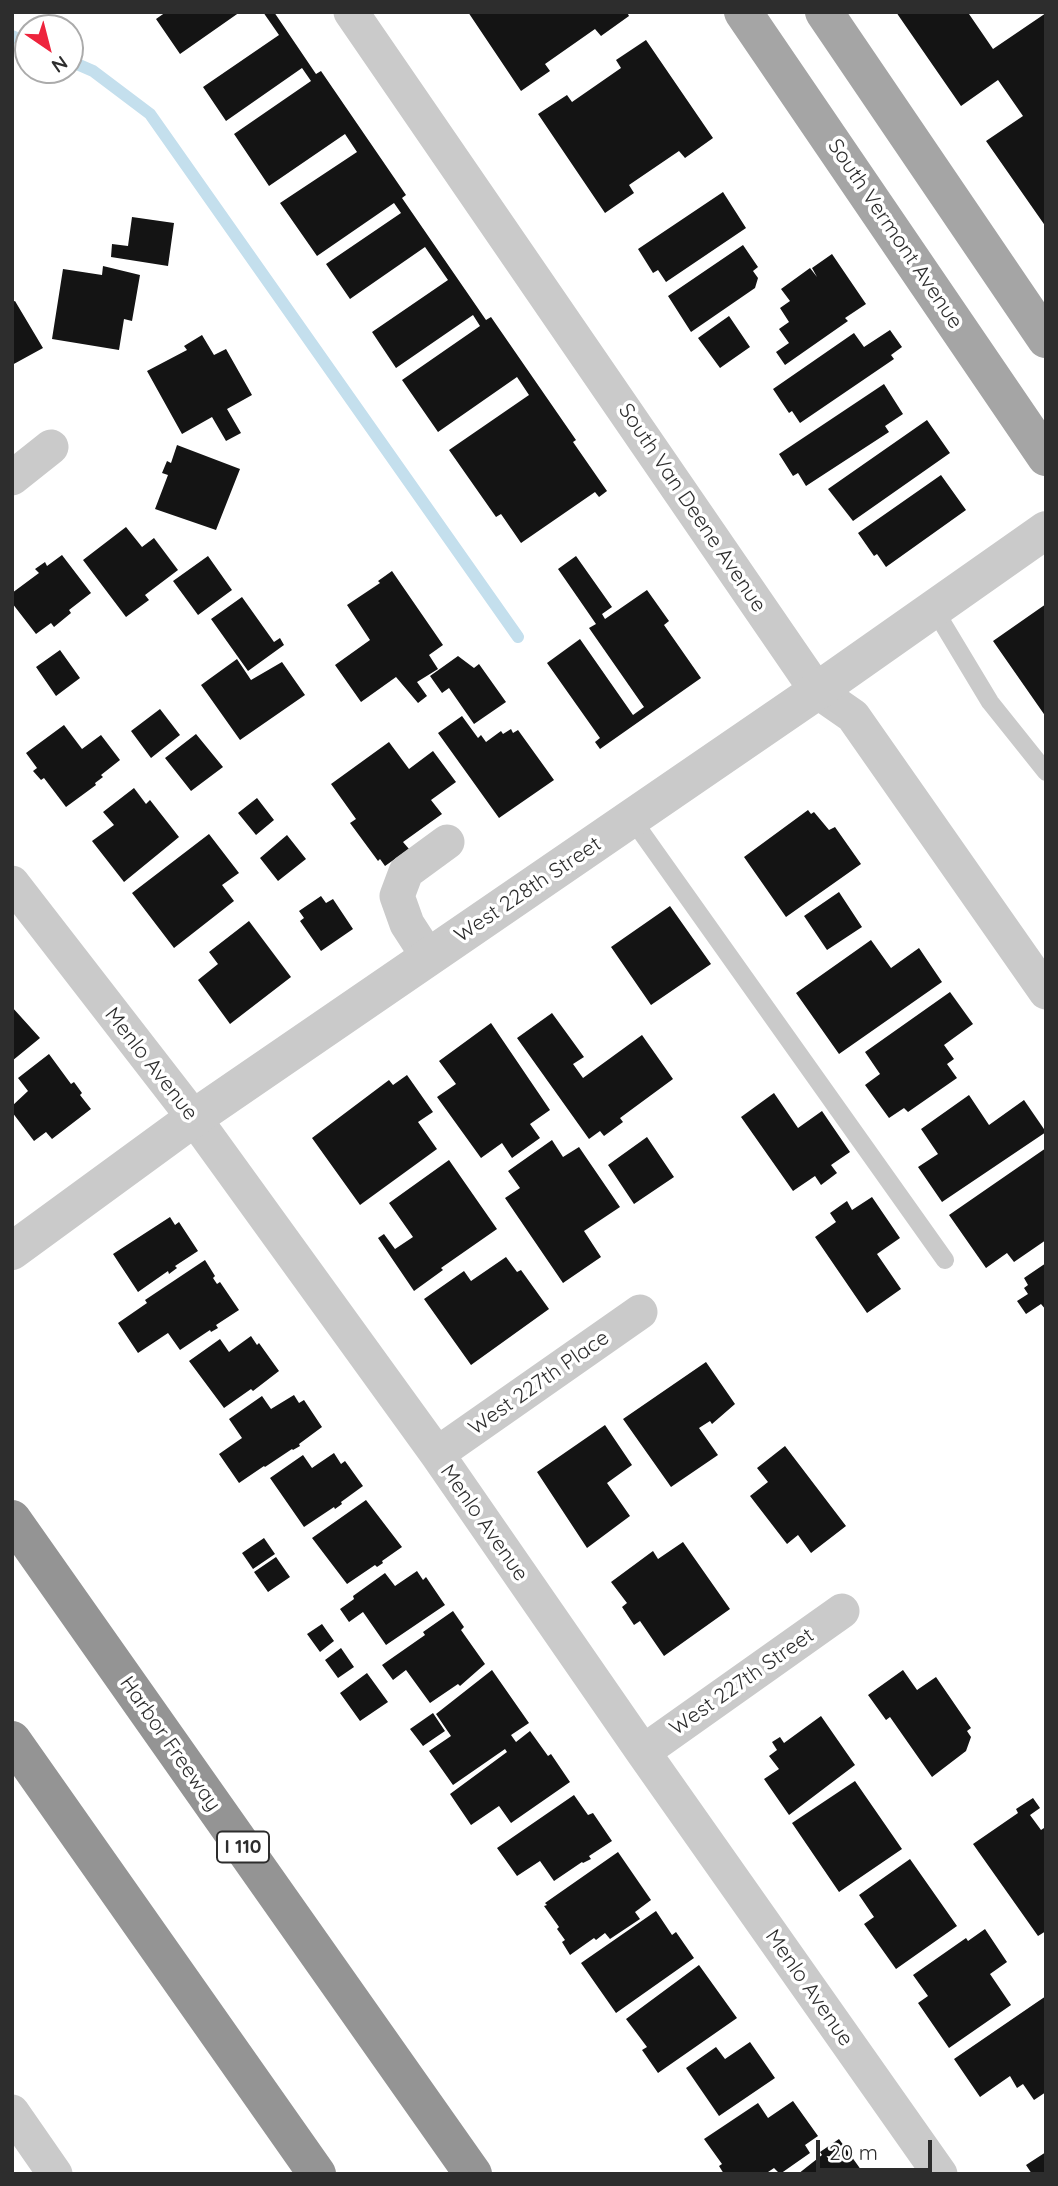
<!DOCTYPE html>
<style>
body{margin:0}
#map{position:relative;width:1058px;height:2186px;overflow:hidden;background:#fff;font-family:Quicksand,sans-serif}
canvas{display:block}
.frame{position:absolute;inset:0;border:14px solid #2d2d2d;pointer-events:none}
.north{position:absolute;left:14px;top:14px;width:70px;height:70px;box-sizing:border-box;background:#fff;border:2px solid #ababab;border-radius:50%;rotate:145deg;font-size:19px;font-weight:700;line-height:28px;text-align:center;color:#2d2d2d}
.north::after{content:'';display:block;margin:auto;width:24px;height:32px;background:#ee243d;clip-path:polygon(50% 0,100% 100%,50% 72%,0 100%)}
.scale{position:absolute;left:816px;top:2140px;width:116px;height:32px;box-sizing:border-box;border:4px solid #2d2d2d;border-top:0;padding-left:9px;font-size:21px;line-height:24px;white-space:nowrap;color:#2d2d2d;-webkit-text-stroke:5px #fff;paint-order:stroke}
</style>
<div id="map">
<canvas width="1058" height="2186"></canvas>
<div class="frame"></div>
<div class="north">N</div>
<div class="scale">20 m</div>
</div>
<script>
const g = document.querySelector('canvas').getContext('2d');
g.lineJoin = 'round';
function shape(rows) {
  const path = new Path2D();
  for (const r of rows) {
    path.moveTo(r[0], r[1]);
    for (let i = 2; i < r.length; i += 2) path.lineTo(r[i], r[i + 1]);
  }
  return path;
}
function strokePath(path, color, width, dash) {
  g.strokeStyle = color;
  g.lineWidth = width;
  g.lineCap = dash ? 'butt' : 'round';
  g.setLineDash(dash || []);
  g.stroke(path);
}
function paint(path, color) {
  g.fillStyle = color;
  g.fill(path, 'evenodd');
}
function drawText(font, color, halo, rows, align = 'center') {
  g.font = font + ' Quicksand,sans-serif';
  g.lineWidth = 7;
  g.setLineDash([]);
  g.textBaseline = 'middle';
  g.strokeStyle = halo;
  g.fillStyle = color;
  for (const [text, x, y, turn = 0] of rows) {
    g.save();
    g.translate(x, y);
    g.rotate((+turn || 0) * Math.PI / 180);
    g.textAlign = isNaN(turn) ? turn : align;
    if (halo) g.strokeText(text, 0, 0);
    g.fillText(text, 0, 0);
    g.restore();
  }
}
strokePath(shape([
 [12,36,28,43],
 [70,61,93,71,150,114,518,637]
]), '#c4dfed', 12);
paint(shape([
 [166,12,240,12,180,54,156,19],
 [263,12,274,12,316,74,321,71,406,195,402,198,486,320,491,317,576,440,573,442,607,491,599,497,595,492,521,543,501,514,496,517,449,450,529,395,517,377,438,432,402,380,480,326,473,315,396,368,372,332,448,280,425,247,350,299,326,264,401,213,394,203,317,256,280,203,357,152,345,134,269,186,234,134,311,81,302,68,226,121,203,87,279,35],
 [468,12,627,12,629,16,601,36,595,29,545,64,550,71,521,91],
 [896,12,972,12,969,14,993,49,1046,13,1046,227,986,141,1023,116,998,80,961,106],
 [646,40,713,138,685,158,679,151,629,185,634,193,605,213,538,114,567,95,572,102,621,68,616,60],
 [723,192,746,228,666,282,658,270,653,273,638,249],
 [132,217,174,223,168,266,111,257,112,244,128,246],
 [743,245,758,267,753,271,758,278,755,288,691,332,668,296],
 [832,254,866,304,845,318,848,321,785,365,776,352,789,343,779,329,789,322,780,308,790,301,781,289,810,268,817,277,812,268],
 [103,266,140,275,132,321,124,319,119,350,52,339,63,269,102,275],
 [15,301,43,348,12,365,12,302],
 [729,316,750,347,720,368,698,338],
 [890,330,902,347,891,355,894,359,800,423,792,411,789,413,773,389,854,333,864,347],
 [202,335,214,355,226,349,252,395,227,409,241,433,226,441,212,417,182,434,147,371,187,350,184,346],
 [884,384,903,414,885,426,889,432,806,486,798,473,793,476,779,454],
 [927,420,950,453,853,521,828,489],
 [177,445,240,469,216,530,155,509,168,475,162,473,167,461,171,463],
 [941,475,966,510,886,567,877,554,874,556,858,533],
 [126,527,142,547,154,538,178,570,145,595,149,600,126,617,83,560],
 [62,555,91,593,69,610,71,613,54,627,51,623,36,634,12,603,12,593,39,573,35,569,45,562,47,566],
 [208,556,232,590,198,615,173,581],
 [576,556,612,607,602,614,605,619,647,590,669,621,664,625,701,678,600,749,595,742,600,738,547,663,580,639,633,715,644,707,589,628,596,624,558,569],
 [392,571,443,645,429,655,438,669,417,682,427,696,418,703,396,677,361,702,335,665,370,640,347,605,380,583,378,581],
 [242,597,274,642,280,638,284,645,248,671,211,619],
 [1046,604,1046,717,993,641],
 [60,650,80,678,56,696,36,667],
 [458,656,474,668,479,664,506,702,474,724,449,688,442,693,430,676],
 [237,659,251,680,282,662,305,695,240,740,201,685],
 [160,709,180,735,151,758,131,731],
 [462,716,478,738,481,735,486,742,501,731,503,734,511,729,513,733,518,730,554,780,499,818,438,733],
 [64,725,82,749,101,735,120,760,101,775,103,777,95,783,96,785,66,807,44,778,41,780,33,771,37,768,26,753],
 [196,734,223,767,191,791,165,758],
 [389,742,409,769,433,751,456,782,431,800,442,814,403,842,409,849,385,866,380,859,378,861,350,823,356,819,331,784],
 [134,788,146,804,150,800,179,837,124,882,92,841,114,825,103,812],
 [257,798,274,820,256,835,238,813],
 [808,810,811,814,814,812,829,830,835,827,861,864,786,917,744,857],
 [209,834,239,873,222,885,234,901,174,948,132,893],
 [287,835,306,859,278,881,260,858],
 [839,892,862,927,827,950,804,916],
 [321,896,326,903,333,899,353,929,321,951,300,921,304,918,299,911],
 [670,906,711,964,651,1005,611,947],
 [249,921,291,977,230,1024,198,980,218,964,209,952],
 [871,940,891,968,919,948,942,982,839,1054,796,993],
 [950,992,973,1024,944,1045,954,1059,947,1064,957,1078,908,1112,904,1108,889,1118,865,1085,880,1074,865,1052],
 [12,1007,40,1038,12,1061],
 [552,1013,584,1057,573,1064,583,1078,642,1035,673,1079,620,1118,623,1122,604,1136,600,1131,589,1139,517,1038],
 [491,1023,550,1110,530,1124,540,1138,512,1158,502,1143,481,1158,437,1097,456,1084,439,1061],
 [49,1054,71,1084,74,1082,82,1093,80,1095,91,1109,52,1139,46,1132,34,1141,12,1112,12,1106,28,1091,18,1078],
 [407,1075,433,1112,418,1122,437,1149,360,1205,312,1138,389,1080,393,1085],
 [774,1093,798,1128,822,1111,850,1152,831,1165,837,1173,821,1185,815,1176,793,1191,741,1117],
 [969,1095,989,1125,1024,1100,1046,1132,942,1202,918,1167,938,1154,921,1129],
 [647,1137,674,1177,634,1204,608,1165],
 [552,1140,563,1157,579,1147,620,1207,584,1231,601,1257,563,1283,505,1198,520,1188,508,1171],
 [1046,1148,1046,1240,1014,1262,1007,1253,986,1268,949,1215],
 [449,1160,497,1229,441,1268,443,1270,414,1291,378,1238,384,1234,395,1249,413,1237,389,1203],
 [872,1197,900,1238,877,1254,901,1289,867,1313,815,1237,836,1222,830,1213,847,1201,852,1210],
 [170,1217,175,1225,179,1222,198,1251,175,1266,177,1268,169,1274,168,1271,138,1292,113,1254],
 [506,1257,517,1272,521,1270,549,1309,471,1365,424,1299,464,1271,471,1281],
 [205,1260,215,1276,213,1278,217,1284,220,1282,239,1310,216,1325,218,1328,211,1332,210,1330,180,1350,168,1333,138,1353,118,1323,147,1303,145,1300],
 [1046,1263,1046,1310,1041,1304,1026,1314,1017,1301,1028,1294,1024,1288,1028,1285,1024,1278],
 [251,1336,257,1345,259,1343,279,1371,253,1391,251,1389,224,1408,189,1361,220,1339,229,1352],
 [706,1362,735,1404,712,1424,710,1421,699,1428,718,1455,671,1487,623,1419],
 [294,1395,299,1403,304,1400,322,1427,299,1444,300,1446,293,1450,292,1449,265,1467,264,1466,239,1483,219,1454,242,1438,229,1419,262,1396,271,1409],
 [605,1425,632,1465,607,1483,630,1516,587,1548,537,1472],
 [785,1446,846,1526,811,1553,798,1535,787,1544,750,1496,768,1482,757,1468],
 [334,1453,341,1464,345,1461,363,1486,341,1502,342,1504,335,1509,334,1507,304,1527,270,1478,303,1455,312,1468],
 [366,1500,402,1547,382,1561,383,1563,377,1567,375,1565,347,1584,312,1538],
 [264,1538,275,1554,253,1569,242,1553],
 [683,1542,730,1609,664,1656,640,1621,634,1625,622,1607,627,1603,611,1582,653,1551,658,1559],
 [276,1557,290,1577,268,1592,254,1572],
 [417,1571,423,1580,426,1577,445,1605,386,1645,363,1612,349,1622,340,1609,354,1599,353,1596,385,1573,395,1586],
 [453,1611,464,1627,461,1630,485,1664,460,1686,458,1684,430,1703,406,1670,393,1680,382,1665,425,1635,423,1632],
 [322,1624,334,1641,320,1652,307,1634],
 [341,1648,354,1667,338,1678,325,1660],
 [492,1670,529,1723,511,1735,516,1742,530,1731,548,1756,551,1754,570,1782,511,1823,499,1806,471,1825,450,1794,507,1752,505,1749,453,1785,429,1751,451,1736,436,1714],
 [903,1670,917,1690,936,1677,971,1728,967,1731,971,1737,966,1751,932,1777,890,1717,886,1720,868,1695],
 [367,1673,388,1702,360,1721,340,1693],
 [433,1713,445,1731,423,1746,410,1729],
 [821,1716,855,1765,789,1815,764,1779,779,1769,769,1756,777,1750,772,1742,780,1737,784,1743],
 [855,1781,902,1849,839,1892,792,1823],
 [574,1795,588,1815,593,1813,612,1841,589,1856,591,1859,583,1863,582,1862,554,1881,540,1861,517,1876,497,1848],
 [1033,1798,1040,1808,1030,1815,1041,1830,1044,1828,1046,1831,1046,1931,1038,1936,973,1844,1018,1813,1016,1809],
 [618,1852,651,1900,635,1912,640,1919,610,1939,605,1933,596,1940,594,1938,570,1955,562,1942,565,1940,557,1929,559,1927,544,1906,547,1905,545,1903],
 [910,1859,957,1926,896,1969,864,1924,874,1917,859,1895],
 [656,1911,672,1935,676,1932,694,1958,616,2013,581,1963],
 [985,1929,1007,1962,990,1974,1011,2005,949,2048,918,2003,928,1996,913,1975,966,1938,968,1941],
 [699,1965,737,2018,658,2073,642,2050,647,2047,626,2019],
 [1046,1996,1046,2092,1034,2100,1023,2084,1017,2088,1010,2076,980,2097,954,2059],
 [750,2042,775,2078,719,2116,686,2068,716,2047,725,2059],
 [793,2101,818,2136,805,2145,810,2153,780,2174,774,2168,765,2174,724,2174,719,2166,722,2164,704,2139,758,2103,768,2118],
 [839,2139,864,2174,798,2174,822,2155,820,2152],
 [1046,2152,1046,2174,1032,2174,1026,2165]
]), '#141414');
strokePath(shape([
 [934,609,990,702,1046,772],
 [632,819,945,1260]
]), '#cacaca', 18);
strokePath(shape([
 [351,12,817,691,853,716,1046,992],
 [12,478,51,447],
 [12,883,194,1118,437,1454,643,1752,940,2174],
 [429,958,407,924,397,896,406,872,447,842],
 [437,1454,640,1312],
 [643,1752,842,1611],
 [12,2112,55,2174]
]), '#cacaca', 35);
strokePath(shape([
 [12,1251,194,1118,817,691,1046,530]
]), '#cacaca', 38);
strokePath(shape([
 [743,12,1046,457],
 [824,12,1046,339]
]), '#a5a5a5', 38);
strokePath(shape([
 [12,1519,473,2174],
 [12,1740,317,2174]
]), '#949494', 38);
for (const [x, y, w] of [
 [243,1847,52]
]) {
  const box = new Path2D();
  box.roundRect(x - w / 2, y - 15.5, w, 31, 5);
  g.fillStyle = '#fff';
  g.fill(box);
  strokePath(box, '#2d2d2d', 2);
}
drawText('bold 19px', '#2d2d2d', null, [
 ["I 110",243,1847]
]);
drawText('21px', '#2d2d2d', '#fff', [
 ["South Vermont Avenue",895,234,56],
 ["South Van Deene Avenue",692,508,56],
 ["West 228th Street",528,890,-34],
 ["Menlo Avenue",151,1064,52],
 ["West 227th Place",539,1383,-35],
 ["Menlo Avenue",484,1523,55],
 ["West 227th Street",742,1682,-35],
 ["Harbor Freeway",170,1744,55],
 ["Menlo Avenue",809,1988,55]
]);
</script>
